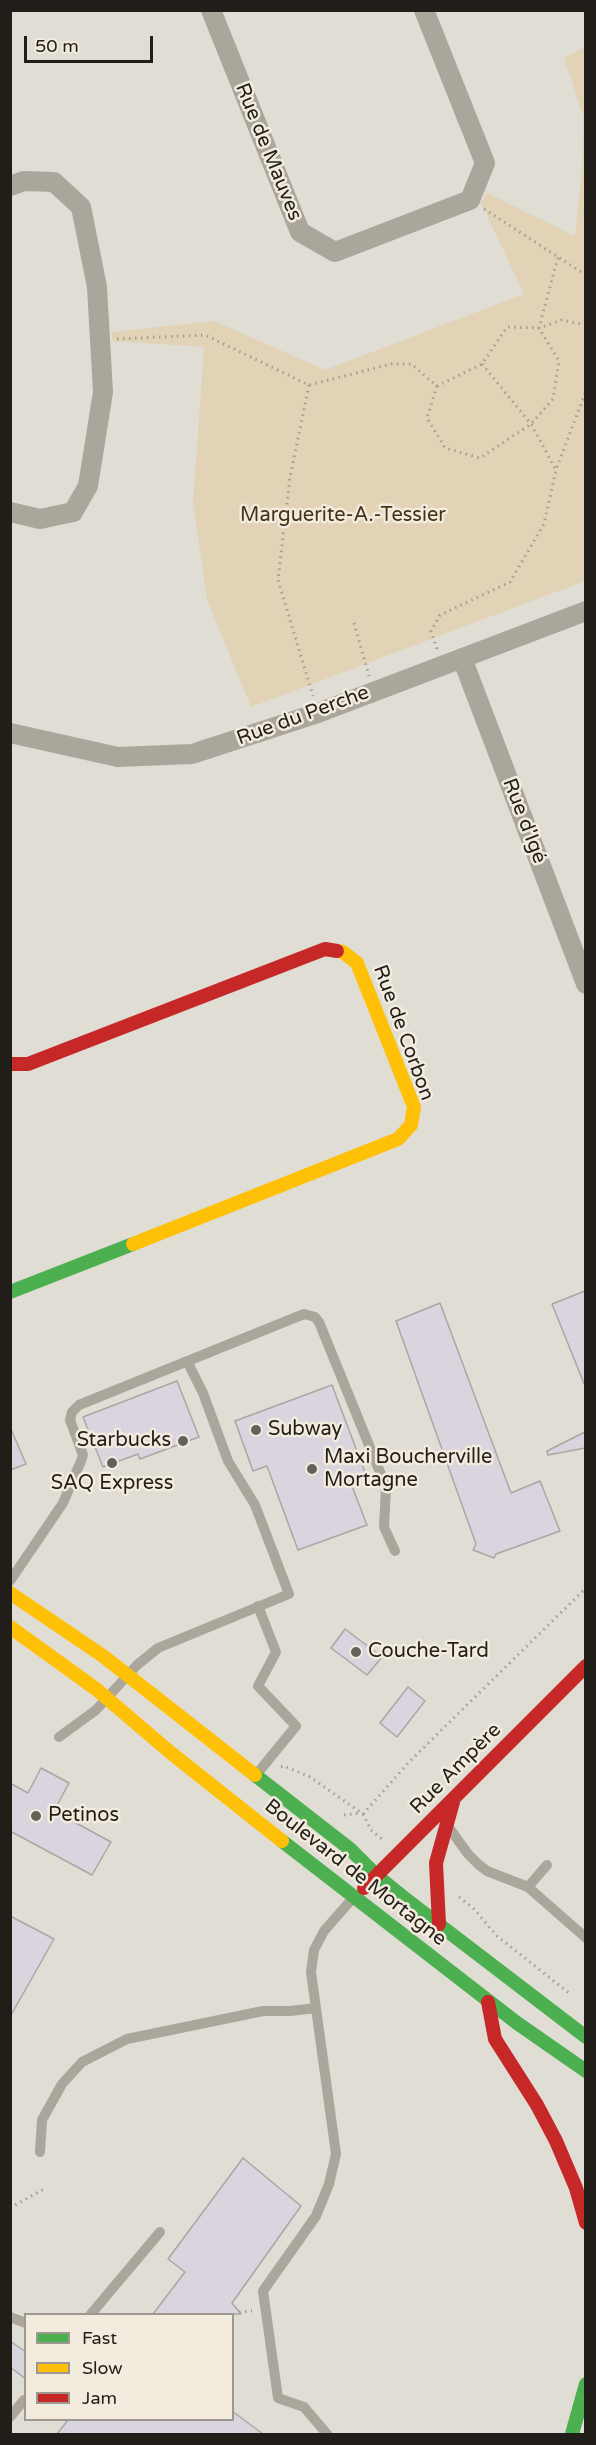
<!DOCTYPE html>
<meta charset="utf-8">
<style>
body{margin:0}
#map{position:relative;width:596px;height:2445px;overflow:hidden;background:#e0ddd5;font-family:"Varela Round",sans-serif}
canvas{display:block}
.frame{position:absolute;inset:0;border:12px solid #211e1a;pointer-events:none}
.legend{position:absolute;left:24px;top:2313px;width:210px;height:108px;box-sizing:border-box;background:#f2ebde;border:2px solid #9e9990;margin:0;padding:8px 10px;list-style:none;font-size:18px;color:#211e1a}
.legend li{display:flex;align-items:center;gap:12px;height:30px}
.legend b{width:30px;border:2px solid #9e9990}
.scale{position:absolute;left:24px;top:36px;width:129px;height:27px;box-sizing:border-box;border:3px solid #211e1a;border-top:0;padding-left:8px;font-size:18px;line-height:21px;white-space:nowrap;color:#211e1a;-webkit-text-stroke:4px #f2ebde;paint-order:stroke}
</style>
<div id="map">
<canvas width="596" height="2445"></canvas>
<div class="frame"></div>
<ul class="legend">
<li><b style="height:8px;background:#4caf50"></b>Fast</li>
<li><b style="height:8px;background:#ffc107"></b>Slow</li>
<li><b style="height:8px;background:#c62828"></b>Jam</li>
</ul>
<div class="scale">50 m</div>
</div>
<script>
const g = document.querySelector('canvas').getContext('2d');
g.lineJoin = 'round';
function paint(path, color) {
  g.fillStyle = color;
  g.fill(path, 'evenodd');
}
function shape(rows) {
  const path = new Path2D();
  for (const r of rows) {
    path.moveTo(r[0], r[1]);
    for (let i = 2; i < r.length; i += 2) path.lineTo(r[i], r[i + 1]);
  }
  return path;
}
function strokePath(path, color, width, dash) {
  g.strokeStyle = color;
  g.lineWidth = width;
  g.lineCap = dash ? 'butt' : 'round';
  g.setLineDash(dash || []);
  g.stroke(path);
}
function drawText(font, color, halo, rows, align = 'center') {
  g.font = font + ' "Varela Round",sans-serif';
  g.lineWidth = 5;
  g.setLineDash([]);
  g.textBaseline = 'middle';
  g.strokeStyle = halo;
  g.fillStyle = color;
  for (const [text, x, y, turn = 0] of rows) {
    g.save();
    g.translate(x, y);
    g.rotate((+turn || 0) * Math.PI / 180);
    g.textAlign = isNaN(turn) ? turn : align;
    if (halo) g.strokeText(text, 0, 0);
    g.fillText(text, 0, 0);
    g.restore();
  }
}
paint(shape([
 [585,47,585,581,251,707,207,599,193,503,204,347,112,341,112,332,214,321,325,370,524,294,481,203,487,193,575,236,582,168,583,116,564,58]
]), '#e2d3b6');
const building = shape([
 [585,1291,585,1386,552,1304,585,1291],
 [440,1303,511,1493,540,1481,560,1531,496,1554,494,1558,473,1550,476,1544,396,1321,440,1303],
 [177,1381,199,1437,140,1459,138,1454,103,1467,83,1417,177,1381],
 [332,1385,366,1475,350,1481,367,1525,298,1550,267,1466,253,1471,235,1421,332,1385],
 [10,1427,26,1464,10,1470,10,1427],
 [585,1432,585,1448,548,1455,547,1451,585,1432],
 [345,1629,382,1657,367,1675,331,1648,345,1629],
 [408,1687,425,1701,397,1737,380,1723,408,1687],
 [41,1768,69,1783,54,1811,111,1842,92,1875,10,1831,10,1783,28,1793,41,1768],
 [10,1916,54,1939,10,2017,10,1916],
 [243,2158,301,2206,232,2303,241,2314,153,2314,185,2272,168,2259,243,2158],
 [10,2341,26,2352,26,2379,10,2367,10,2341],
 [232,2411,263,2434,57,2434,68,2420,232,2420,232,2411]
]);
paint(building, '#d9d4dd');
strokePath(building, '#a9a7a6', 1.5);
strokePath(shape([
 [484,209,586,275],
 [117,339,205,335,309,385,391,364,411,364,437,386,482,364,507,327,539,328,562,320,586,325],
 [482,364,531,424,556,470],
 [309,385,290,477,278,580,313,696],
 [437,386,427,418,445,448,480,458,531,424,553,399,559,361,539,328,558,257],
 [354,623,369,676],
 [437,649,431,631,440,615,510,582,544,524,556,470,586,391],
 [281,1767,284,1766,310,1777,363,1814,371,1830,382,1839],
 [363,1814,410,1761,586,1588],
 [344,1815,361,1813],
 [459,1897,474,1909,497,1936,569,1993],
 [10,2208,44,2189],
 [239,2312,252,2311]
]), '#a29e96', 3, [1.5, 4.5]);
strokePath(shape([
 [10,1581,63,1503,81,1461,83,1455,70,1420,72,1412,79,1405,304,1314,315,1317,319,1322,386,1487,384,1527,395,1551],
 [59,1737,96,1710,137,1665,158,1648,289,1594,255,1505,228,1461,203,1393,187,1361],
 [256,1775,296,1726,258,1686,276,1652,258,1606],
 [450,1829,468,1854,478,1864,487,1871,528,1887,586,1938],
 [528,1887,547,1865],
 [40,2152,42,2120,62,2084,82,2062,127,2039,263,2011,290,2011,316,2008],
 [91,2314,160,2232],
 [10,2317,26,2323],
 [10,2417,24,2400],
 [327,2434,304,2407,278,2398,263,2291,316,2216,329,2184,336,2154,311,1972,314,1950,324,1931,353,1898]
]), '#aaa69c', 10);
strokePath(shape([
 [211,10,300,232,335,252,470,200,485,163,424,10],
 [10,186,24,181,54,182,81,207,97,287,103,392,88,486,73,512,40,519,10,512],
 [462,658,586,984],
 [10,733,118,757,192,754,318,713,586,611]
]), '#aaa69c', 20);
strokePath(shape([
 [10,1292,133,1244],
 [255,1775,350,1849,377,1876,403,1897,586,2037],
 [282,1841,517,2023,586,2071],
 [572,2434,586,2384]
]), '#4caf50', 14);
strokePath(shape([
 [133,1244,398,1139,411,1125,414,1107,357,963,343,952,337,951],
 [10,1593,103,1656,255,1775],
 [10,1627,96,1689,171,1753,282,1841]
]), '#ffc107', 14);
strokePath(shape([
 [10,1064,28,1064,325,949,337,951],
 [364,1888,586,1666],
 [439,1924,436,1863,453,1802],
 [488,2002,495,2039,537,2105,556,2141,576,2188,586,2223]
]), '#c62828', 14);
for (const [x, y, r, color] of [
 [256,1430,6,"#64615b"],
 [183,1441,6,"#64615b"],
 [112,1463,6,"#64615b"],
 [312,1469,6,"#64615b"],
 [356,1652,6,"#64615b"],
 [36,1816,6,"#64615b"]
]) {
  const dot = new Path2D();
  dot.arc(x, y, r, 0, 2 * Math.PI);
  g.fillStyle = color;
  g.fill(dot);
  strokePath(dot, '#f2ebde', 2);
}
drawText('20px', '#211e1a', '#f2ebde', [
 ["Rue de Mauves",268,152,68],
 ["Rue du Perche",303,716,-20],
 ["Rue d'Igé",524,821,69],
 ["Rue de Corbon",403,1033,70],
 ["Rue Ampère",456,1769,-45],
 ["Boulevard de Mortagne",355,1873,38]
]);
drawText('20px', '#443415', '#f2ebde', [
 ["Marguerite-A.-Tessier",343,516]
]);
drawText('20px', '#211e1a', '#f2ebde', [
 ["Subway",268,1430],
 ["Starbucks",171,1441,"right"],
 ["Maxi Boucherville",324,1458],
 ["Mortagne",324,1481],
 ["SAQ Express",112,1484,"center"],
 ["Couche-Tard",368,1652],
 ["Petinos",48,1816]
], 'left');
</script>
